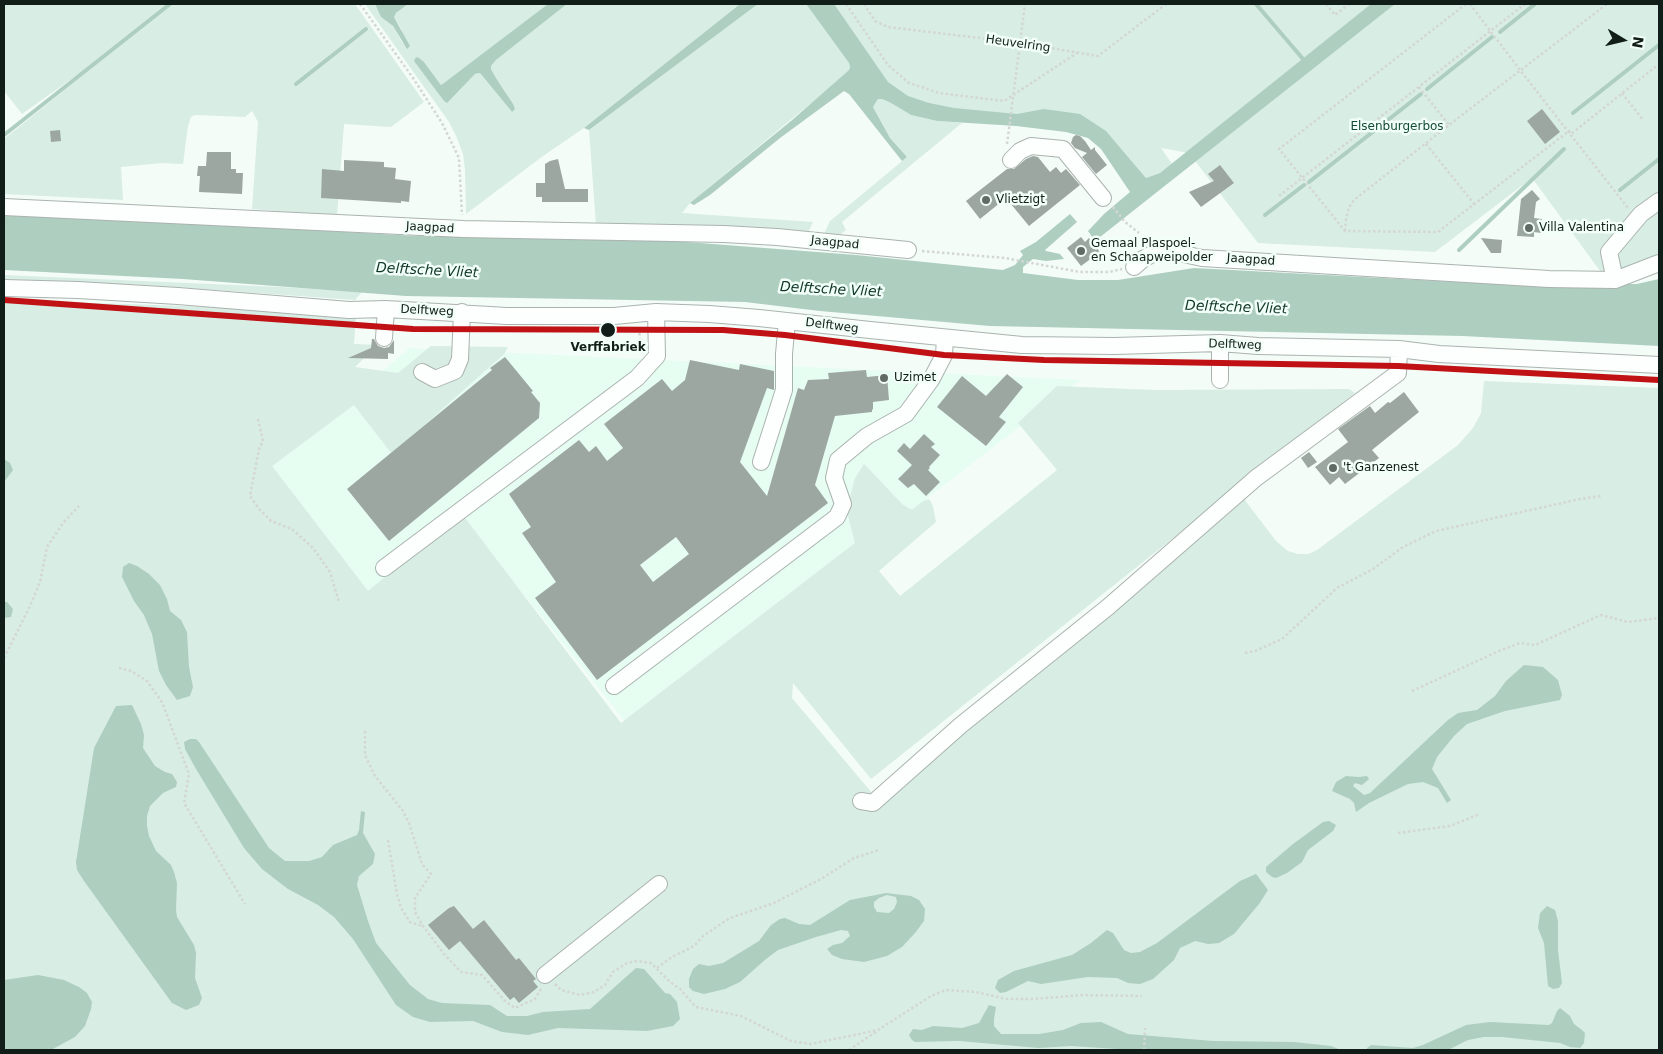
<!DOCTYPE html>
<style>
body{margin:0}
#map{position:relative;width:1663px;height:1054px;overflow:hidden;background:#f4fcf8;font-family:"DejaVu Sans",sans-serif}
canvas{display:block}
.frame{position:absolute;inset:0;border:5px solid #111d18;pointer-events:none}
.north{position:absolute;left:1598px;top:15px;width:50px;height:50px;-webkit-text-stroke:4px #f1fff8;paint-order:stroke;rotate:99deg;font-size:14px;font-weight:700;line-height:20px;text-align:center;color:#111d18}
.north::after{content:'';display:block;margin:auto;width:18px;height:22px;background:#111d18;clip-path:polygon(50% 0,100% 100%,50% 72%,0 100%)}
</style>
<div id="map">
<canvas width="1663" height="1054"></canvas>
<div class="frame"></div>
<div class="north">N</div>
</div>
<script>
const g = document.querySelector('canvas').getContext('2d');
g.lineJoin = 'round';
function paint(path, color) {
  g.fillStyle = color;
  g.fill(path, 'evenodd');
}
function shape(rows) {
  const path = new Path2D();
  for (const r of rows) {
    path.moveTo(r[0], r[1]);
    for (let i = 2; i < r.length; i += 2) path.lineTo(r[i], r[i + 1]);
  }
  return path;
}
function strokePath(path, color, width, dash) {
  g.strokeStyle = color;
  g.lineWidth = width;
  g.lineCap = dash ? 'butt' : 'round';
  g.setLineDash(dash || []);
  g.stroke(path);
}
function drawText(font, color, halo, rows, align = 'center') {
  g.font = font + ' "DejaVu Sans",sans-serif';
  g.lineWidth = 5;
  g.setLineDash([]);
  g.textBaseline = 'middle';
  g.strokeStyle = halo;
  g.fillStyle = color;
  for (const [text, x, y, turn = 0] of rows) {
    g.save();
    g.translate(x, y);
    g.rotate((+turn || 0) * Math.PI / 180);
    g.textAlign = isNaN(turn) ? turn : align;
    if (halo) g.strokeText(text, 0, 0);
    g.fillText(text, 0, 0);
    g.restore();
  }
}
paint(shape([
 [410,348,1080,380,855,554,628,725,466,522,366,602,258,475]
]), '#e6fdf2');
paint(shape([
 [4,4,355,4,424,102,391,127,344,124,337,216,252,209,258,122,252,111,245,117,195,115,191,117,188,126,183,164,161,163,121,167,123,200,4,194,4,139,121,44,22,114,4,91],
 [365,4,375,4,381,17,393,26,403,44,402,30,394,17,396,13,408,4,548,4,458,74,441,85,424,62,416,57,444,101,447,102,475,74,480,73,512,112,506,93,496,78,491,69,491,66,496,60,567,4,740,4,584,128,543,156,466,214,465,169,463,154,457,138,449,122],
 [758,4,806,4,849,63,850,67,849,70,822,94,690,203,682,213,813,222,807,235,596,225,589,130],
 [821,4,1659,4,1659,255,1637,265,1603,275,1532,178,1435,252,1258,243,1189,153,1161,148,1172,164,1160,173,1146,178,1111,137,955,114,888,95],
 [878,99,882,99,891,103,911,115,937,121,962,123,842,222,846,230,837,237,823,236,830,221,907,157,890,138,876,112,873,107],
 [4,275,280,287,362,292,355,300,144,285,4,279],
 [4,300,215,307,356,317,354,344,378,345,355,367,398,373,431,346,508,347,504,354,392,454,354,405,272,466,368,591,462,514,621,723,855,543,848,516,849,501,855,478,864,464,902,504,910,509,913,509,923,501,929,499,933,506,936,522,879,571,900,596,1057,470,1018,423,1057,386,1154,390,1349,389,1355,393,871,779,793,683,792,698,872,793,1241,495,1276,541,1288,551,1298,554,1308,554,1317,550,1458,445,1473,428,1481,413,1484,381,1659,388,1659,1050,4,1050]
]), '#d8ede4');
paint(shape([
 [375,4,408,4,396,13,394,17,410,46,407,49,393,26,381,17],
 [548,4,567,4,496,60,491,66,491,69,496,78,513,104,515,109,512,112,480,73,475,74,447,103,444,101,414,61,416,57,419,58,424,62,441,85,444,83],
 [740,4,758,4,589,130,584,128],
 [806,4,834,4,888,82,908,96,929,103,954,108,1017,114,1044,109,1080,114,1106,131,1146,178,1160,173,1371,4,1395,4,1095,241,1088,231,1104,214,1130,192,1101,149,1088,138,1066,132,1016,126,937,121,911,115,891,103,882,99,878,99,873,107,890,138,907,157,902,161,849,94,844,91,780,138,710,195,694,205,690,203,791,121,849,70,850,67,849,63],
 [1070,214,1077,222,1045,250,1046,251,1060,254,1064,259,1046,261,1033,259,1023,267,1023,273,1078,280,1118,280,1194,268,1476,283,1637,284,1659,279,1659,346,1462,336,990,326,820,311,745,302,406,296,183,279,4,270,4,215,151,221,417,236,661,240,856,255,1003,270,1015,265,1023,255,1020,251,1036,242],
 [4,459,10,463,13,470,4,482],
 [129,563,137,566,149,574,160,585,167,599,170,611,181,620,187,632,189,667,193,687,190,696,177,700,166,685,159,671,152,634,144,615,134,601,122,577,123,567],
 [4,602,7,602,13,609,11,617,4,618],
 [1524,665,1543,667,1558,680,1562,695,1560,700,1505,711,1467,724,1454,736,1437,757,1432,769,1451,800,1447,803,1438,788,1423,782,1408,784,1369,803,1356,812,1354,803,1350,799,1332,791,1336,782,1346,776,1359,777,1367,776,1369,779,1362,785,1355,783,1353,786,1364,795,1370,793,1448,720,1458,713,1477,710,1495,696,1506,681],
 [132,705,141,724,144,735,143,748,155,766,165,772,172,774,177,782,176,787,163,793,150,806,147,816,147,826,149,836,156,851,171,865,174,872,177,883,176,910,177,917,194,945,196,953,195,978,202,998,199,1005,186,1010,172,1003,84,881,77,870,76,862,94,748,116,706],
 [190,739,196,739,199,742,269,848,285,861,309,861,322,857,333,845,357,835,359,830,361,811,365,812,363,833,375,854,373,864,359,876,357,885,368,921,376,943,410,985,428,999,442,1003,490,1005,507,1016,527,1016,543,1012,590,1009,636,968,644,969,665,993,670,994,677,1002,680,1019,673,1026,647,1031,558,1028,528,1035,502,1032,473,1021,430,1022,413,1017,396,1005,353,939,334,917,318,905,288,889,262,869,244,848,196,769,185,749,184,742],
 [1329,821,1336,825,1333,831,1308,850,1302,862,1287,873,1276,878,1272,877,1266,872,1266,867,1293,844,1323,822],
 [1256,874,1268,890,1259,904,1234,934,1219,943,1208,944,1195,941,1180,948,1174,960,1153,979,1140,984,1128,983,1117,978,1088,977,1041,984,1028,981,1006,992,1000,993,995,988,998,980,1014,971,1072,955,1091,943,1107,930,1113,933,1124,950,1131,953,1140,952,1157,943,1240,881],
 [886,893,911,896,919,900,925,909,924,921,915,933,902,947,887,956,864,962,842,959,832,955,827,949,833,945,842,943,850,936,848,931,841,930,816,937,778,950,766,959,740,982,725,989,704,994,693,991,689,987,689,979,693,969,699,964,709,966,723,963,759,941,771,925,780,919,785,918,799,924,810,925,850,900],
 [887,895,896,897,897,902,894,909,889,913,877,912,874,907,874,902,879,898],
 [1547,906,1555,910,1558,921,1558,950,1562,983,1559,988,1553,989,1548,986,1544,943,1538,928,1540,913],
 [38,975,64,980,79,987,87,993,92,1002,91,1009,85,1026,75,1037,51,1050,4,1050,4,980],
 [989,1005,996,1007,994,1019,994,1026,1001,1034,1039,1034,1063,1030,1081,1023,1101,1022,1128,1034,1213,1041,1294,1042,1331,1046,1341,1050,1132,1050,1071,1046,1039,1048,959,1041,915,1042,912,1040,909,1035,913,1029,922,1030,933,1026,962,1028,979,1023],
 [1560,1008,1570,1016,1574,1024,1582,1030,1585,1033,1584,1043,1580,1048,1570,1047,1560,1043,1502,1037,1484,1037,1468,1040,1448,1050,1367,1050,1367,1048,1371,1045,1413,1048,1423,1045,1466,1025,1490,1022,1549,1025,1552,1023,1557,1011]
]), '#aecec0');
strokePath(shape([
 [1256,4,1303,59],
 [1500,32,1535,4],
 [296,84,366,29],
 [1427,89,1492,37],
 [1573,113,1659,45],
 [4,135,170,4],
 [1309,182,1421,94],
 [1620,190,1659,159],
 [1265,215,1304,185],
 [1459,250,1564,149]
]), '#aecec0', 4);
paint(shape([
 [1542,109,1560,132,1545,144,1527,121],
 [60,130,61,141,51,142,50,131],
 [1076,135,1080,136,1085,141,1091,150,1095,147,1095,150,1107,165,1096,174,1082,157,1087,153,1075,148,1071,143,1073,137],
 [207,152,231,152,231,169,236,169,236,173,243,173,242,194,199,192,200,176,197,176,198,166,206,166],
 [1033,156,1038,157,1050,172,1056,167,1061,173,1066,169,1080,185,1029,226,1006,198,980,219,966,201,1007,169,1014,169,1026,159],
 [558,159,565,189,588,189,588,202,542,202,542,197,536,197,536,183,545,183,545,164,550,161],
 [344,160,384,162,384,167,396,168,395,179,411,181,409,202,401,201,401,203,321,198,322,169,344,171],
 [1220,165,1234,183,1201,207,1189,192,1214,181,1208,174],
 [1532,190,1540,199,1536,202,1534,218,1542,219,1541,233,1534,232,1534,237,1517,236,1521,199],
 [1081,237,1085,242,1089,238,1100,252,1081,266,1067,248],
 [1481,238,1502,240,1501,253,1491,253],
 [372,339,374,339,378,346,384,348,389,347,394,340,394,354,388,353,388,359,348,358,371,348],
 [505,357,533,391,531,392,540,403,539,418,389,541,347,489,492,370,490,368],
 [690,360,739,370,740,364,774,371,774,390,767,388,740,462,767,496,798,388,804,390,808,380,829,379,828,373,866,370,867,377,887,375,889,400,873,402,873,409,872,410,872,412,835,416,815,485,828,503,597,680,535,598,556,582,522,533,531,527,509,494,579,440,589,452,596,446,607,461,623,448,604,424,662,379,672,391,685,380],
 [676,537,689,554,653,582,640,565],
 [1007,374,1023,387,999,417,1006,422,986,446,937,407,962,376,986,396],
 [1404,392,1419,412,1372,450,1379,458,1345,484,1339,477,1330,485,1315,467,1348,442,1338,429,1370,406,1375,413,1388,402,1390,403],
 [924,434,935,444,931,447,940,455,929,467,930,468,928,470,940,482,926,496,914,484,908,488,898,479,912,465,897,451,904,443,910,449],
 [1309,452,1317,462,1308,468,1301,458],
 [454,906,473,929,484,920,516,960,519,958,536,979,533,981,538,987,519,1003,514,997,510,1000,460,941,449,950,428,925,449,908]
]), '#9da7a2');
const minor = shape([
 [1011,160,1020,151,1031,146,1063,149,1103,198],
 [4,207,463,229,724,234,777,237,908,250],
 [1134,267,1143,259,1156,252,1174,252,1202,258,1549,279,1615,280,1659,263],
 [1615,280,1609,252,1641,214,1659,201],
 [4,288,78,290,178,296,349,310,386,309,507,316,614,316,656,312,709,314,759,318,870,330,1022,345,1114,346,1220,343,1258,346,1399,349,1439,354,1659,365],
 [384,338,386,309],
 [1220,343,1220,380],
 [422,372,435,379,455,371,460,359,462,312],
 [761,462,784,390,784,354,787,321],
 [384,568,637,378,657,356,656,312],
 [614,686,837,517,843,504,834,478,838,460,867,436,906,414,931,380,944,355,945,338],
 [861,801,873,803,961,725,1108,607,1256,478,1398,373,1399,349],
 [545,975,659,884]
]);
strokePath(minor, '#aab3af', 18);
strokePath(shape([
 [360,4,413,78,442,123,459,158,462,215],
 [846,4,888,65,909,83,939,93,1004,101,1077,53],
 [864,4,875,21,888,27,1021,43,1098,56,1166,4],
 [1326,4,1335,15,1349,4],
 [1466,4,1279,149,1345,231,1438,232,1569,131,1571,134,1659,64],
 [1470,4,1520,70,1628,208],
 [1419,87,1449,125],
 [1622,93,1643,120],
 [1007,144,1025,4],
 [1426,144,1475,205],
 [1279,196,1525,4],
 [1113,207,1125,222,1139,233],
 [1345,231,1346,219,1349,207,1354,200,1449,125,1607,4],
 [922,251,1005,258,1080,272,1109,272,1122,269],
 [639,328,640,340,643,343],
 [258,419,263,441,259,449,250,496,259,509,271,521,292,529,313,548,330,572,339,602],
 [1245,653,1255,651,1282,639,1337,588,1373,569,1403,547,1436,531,1580,499,1601,496],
 [4,658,30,606,40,582,47,547,63,523,79,506],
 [119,668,131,671,147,681,162,702,189,774,184,803,245,904],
 [1412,691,1499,651,1520,643,1535,645,1601,615,1628,622,1659,618],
 [365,731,365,755,375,776,403,811,409,823,422,864,431,874,415,898,415,912,423,926,444,954,461,972,482,975,505,1001,515,1008,535,999,541,989],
 [1398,833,1450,826,1480,814],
 [388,840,397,894,401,908,410,922,422,926],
 [657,968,672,957,694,946,703,936,730,918,774,903,821,879,854,858,879,850],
 [555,984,561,990,580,995,594,992,605,985,613,972,627,963,637,961,651,963,670,982,680,989,696,1007,741,1016,791,1041,811,1044,878,1030,931,996,946,990,976,992,1006,999,1032,999,1083,995,1142,996],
 [849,1050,877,1031],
 [1144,1050,1145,1028]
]), '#d4d6d5', 2.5, [2.5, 2.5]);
strokePath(minor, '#fdfffe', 16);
strokePath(shape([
 [4,300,413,329,723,330,785,335,944,355,1044,360,1398,366,1659,380]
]), '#c01115', 6);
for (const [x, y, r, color] of [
 [986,200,5,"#606b66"],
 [1529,228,5,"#606b66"],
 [1081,251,5,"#606b66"],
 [608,330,8,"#111d18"],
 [884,378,5,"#606b66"],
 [1333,468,5,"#606b66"]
]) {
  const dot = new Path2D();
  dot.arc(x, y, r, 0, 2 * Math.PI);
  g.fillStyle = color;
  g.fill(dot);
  strokePath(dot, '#f1fff8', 2);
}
drawText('12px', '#111d18', '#f1fff8', [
 ["Heuvelring",1018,44,8],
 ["Jaagpad",430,228,3],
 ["Jaagpad",835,243,6],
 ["Jaagpad",1251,260,4],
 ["Delftweg",427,311,3],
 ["Delftweg",832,326,7],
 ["Delftweg",1235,345,2]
]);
drawText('12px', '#134b38', '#f1fff8', [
 ["Elsenburgerbos",1397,127]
]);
drawText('12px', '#111d18', '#f1fff8', [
 ["Vlietzigt",996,200],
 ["Villa Valentina",1539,228],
 ["Gemaal Plaspoel-",1091,244],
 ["en Schaapweipolder",1091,258],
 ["Uzimet",894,378],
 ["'t Ganzenest",1343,468]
], 'left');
drawText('bold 12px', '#111d18', '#f1fff8', [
 ["Verffabriek",608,348]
]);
drawText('italic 14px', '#103629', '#f1fff8', [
 ["Delftsche Vliet",427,271,3],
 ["Delftsche Vliet",831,290,3],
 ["Delftsche Vliet",1236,308,2]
]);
</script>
